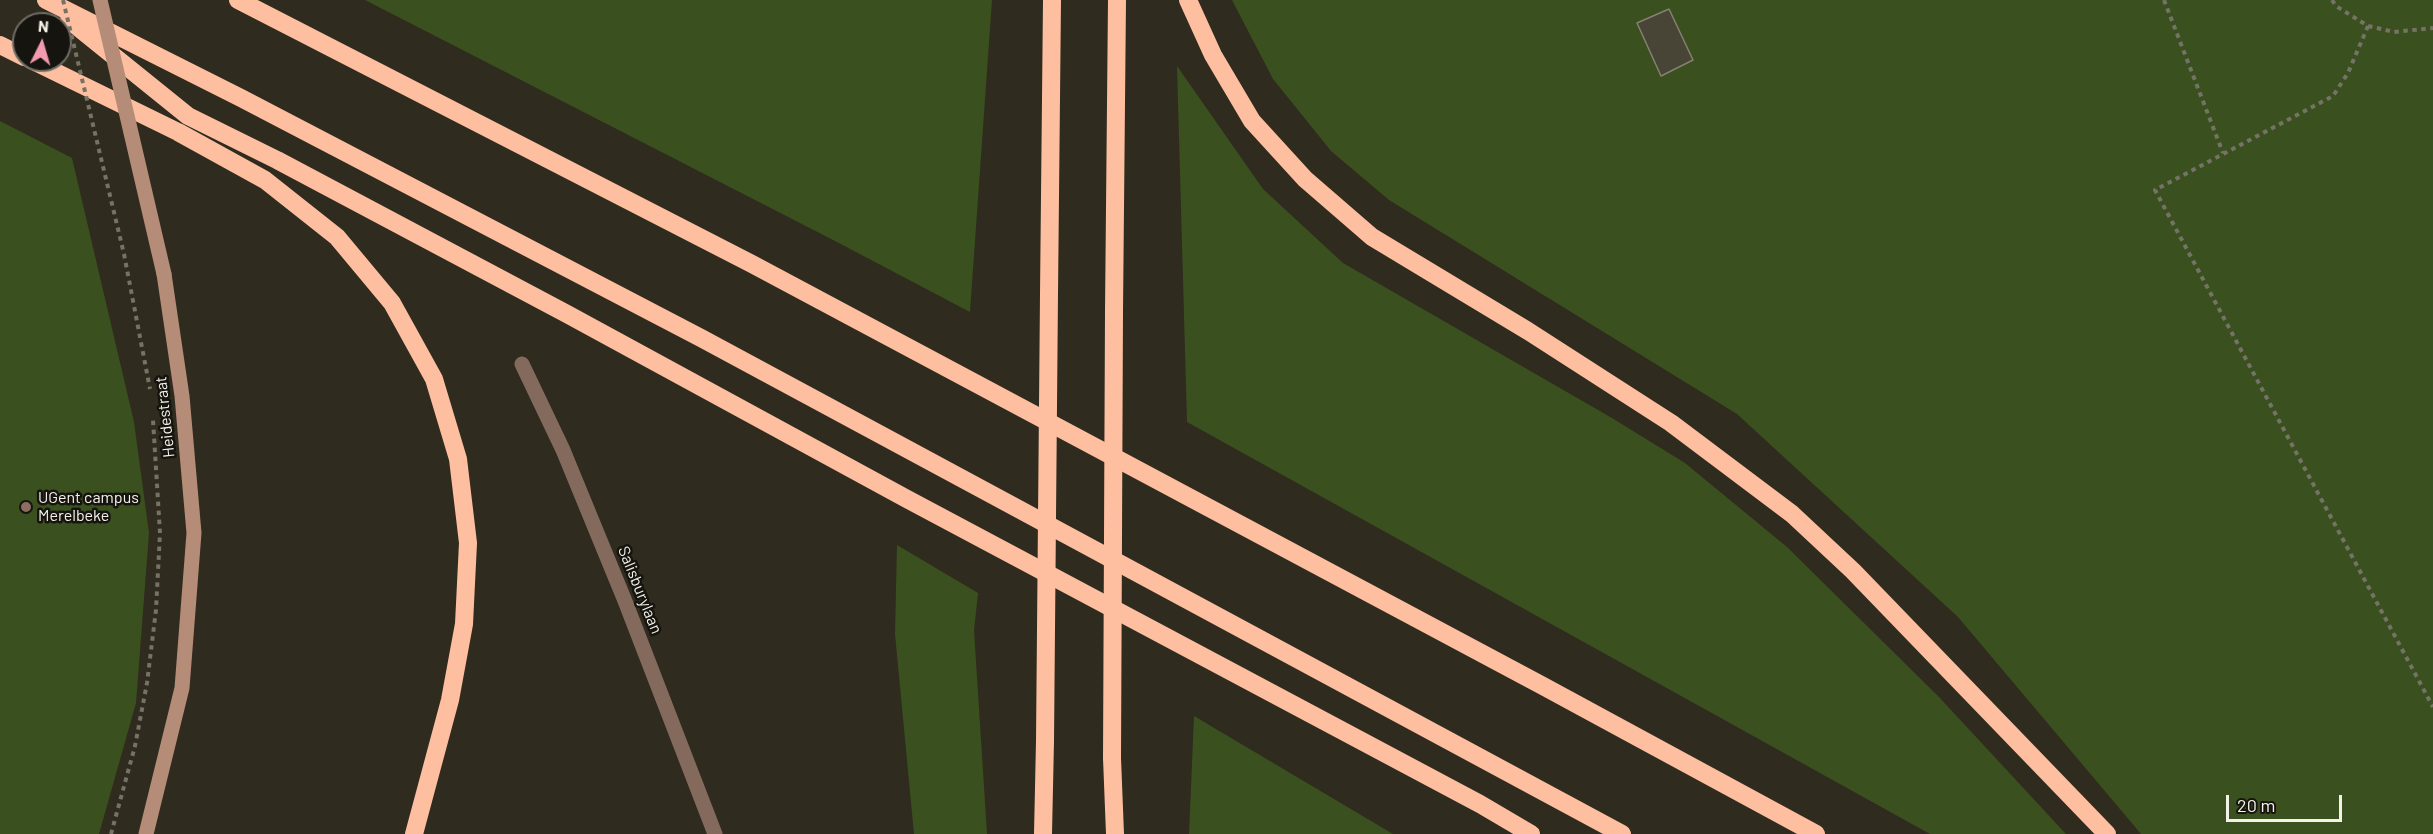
<!DOCTYPE html>
<style>
body{margin:0}
#map{position:relative;width:2433px;height:834px;overflow:hidden;background:#2f2b1e;font-family:Barlow,sans-serif}
canvas{display:block}
.north{position:absolute;left:12px;top:12px;width:60px;height:60px;box-sizing:border-box;background:#16140e;border:2px solid #6e6c65;border-radius:50%;rotate:5deg;font-size:16px;font-weight:700;line-height:24px;text-align:center;color:#f3f1e8}
.north::after{content:'';display:block;margin:auto;width:21px;height:27px;background:#f29aae;clip-path:polygon(50% 0,100% 100%,50% 72%,0 100%)}
.scale{position:absolute;left:2226px;top:795px;width:116px;height:27px;box-sizing:border-box;border:3px solid #f3f1e8;border-top:0;padding-left:8px;font-size:18px;line-height:21px;white-space:nowrap;color:#f3f1e8;-webkit-text-stroke:4px #16140e;paint-order:stroke}
</style>
<div id="map">
<canvas width="2433" height="834"></canvas>
<div class="north">N</div>
<div class="scale">20 m</div>
</div>
<script>
const g = document.querySelector('canvas').getContext('2d');
g.lineJoin = 'round';
function paint(path, color) {
  g.fillStyle = color;
  g.fill(path, 'evenodd');
}
function shape(rows) {
  const path = new Path2D();
  for (const r of rows) {
    path.moveTo(r[0], r[1]);
    for (let i = 2; i < r.length; i += 2) path.lineTo(r[i], r[i + 1]);
  }
  return path;
}
function strokePath(path, color, width, dash) {
  g.strokeStyle = color;
  g.lineWidth = width;
  g.lineCap = dash ? 'butt' : 'round';
  g.setLineDash(dash || []);
  g.stroke(path);
}
function drawText(font, color, halo, rows, align = 'center') {
  g.font = font + ' Barlow,sans-serif';
  g.lineWidth = 5;
  g.setLineDash([]);
  g.textBaseline = 'middle';
  g.strokeStyle = halo;
  g.fillStyle = color;
  for (const [text, x, y, turn = 0] of rows) {
    g.save();
    g.translate(x, y);
    g.rotate((+turn || 0) * Math.PI / 180);
    g.textAlign = isNaN(turn) ? turn : align;
    if (halo) g.strokeText(text, 0, 0);
    g.fillText(text, 0, 0);
    g.restore();
  }
}
paint(shape([
 [365,0,992,0,970,312,835,241],
 [1232,0,2433,0,2433,834,2141,834,1958,617,1737,414,1389,200,1331,151,1273,79],
 [1177,66,1263,189,1343,263,1612,418,1685,463,1787,547,1939,697,2066,834,1930,834,1187,422],
 [0,121,72,158,134,422,149,533,136,703,99,834,0,834],
 [897,545,978,593,974,630,987,834,914,834,895,634],
 [1194,716,1393,834,1189,834]
]), '#3b501f');
const building = shape([
 [1669,9,1693,60,1661,76,1637,23,1669,9]
]);
paint(building, '#484436');
strokePath(building, '#858172', 1.5);
strokePath(shape([
 [2164,0,2223,153],
 [2332,0,2336,6,2368,26,2394,32,2433,28],
 [2368,26,2348,73,2333,96,2155,190,2433,707],
 [124,254,150,389],
 [111,834,135,746,147,683,156,610,160,533,153,420]
]), '#757266', 4, [4.5, 4.5]);
strokePath(shape([
 [522,364,563,450,625,601,715,834]
]), '#836a5d', 15);
strokePath(shape([
 [146,834,182,688,194,533,182,396,164,274]
]), '#b58c78', 15);
strokePath(shape([
 [46,0,241,98,701,338,1622,834],
 [238,0,752,264,1543,686,1816,834],
 [1188,0,1213,55,1252,121,1305,179,1372,237,1528,331,1671,423,1792,514,1853,571,2107,834],
 [69,20,188,116,277,160,567,314,907,499,1480,804,1531,834],
 [0,45,24,57],
 [31,60,178,132,265,180,337,237,392,303,434,379,458,459,468,543,464,624,450,700,414,834],
 [1049,294,1052,0],
 [1114,312,1117,0],
 [1112,758,1115,834],
 [1043,834,1045,741]
]), '#febfa0', 18);
strokePath(shape([
 [63,0,124,254]
]), '#757266', 4, [4.5, 4.5]);
strokePath(shape([
 [100,0,164,274]
]), '#b58c78', 15);
strokePath(shape([
 [1045,741,1049,294],
 [1112,758,1114,312]
]), '#febfa0', 18);
for (const [x, y, r, color] of [
 [26,507,6,"#8d6e63"]
]) {
  const dot = new Path2D();
  dot.arc(x, y, r, 0, 2 * Math.PI);
  g.fillStyle = color;
  g.fill(dot);
  strokePath(dot, '#16140e', 2);
}
drawText('16px', '#f3f1e8', '#16140e', [
 ["Heidestraat",165,417,-96],
 ["Salisburylaan",640,590,68]
]);
drawText('16px', '#f3f1e8', '#16140e', [
 ["UGent campus",38,498],
 ["Merelbeke",38,516]
], 'left');
</script>
